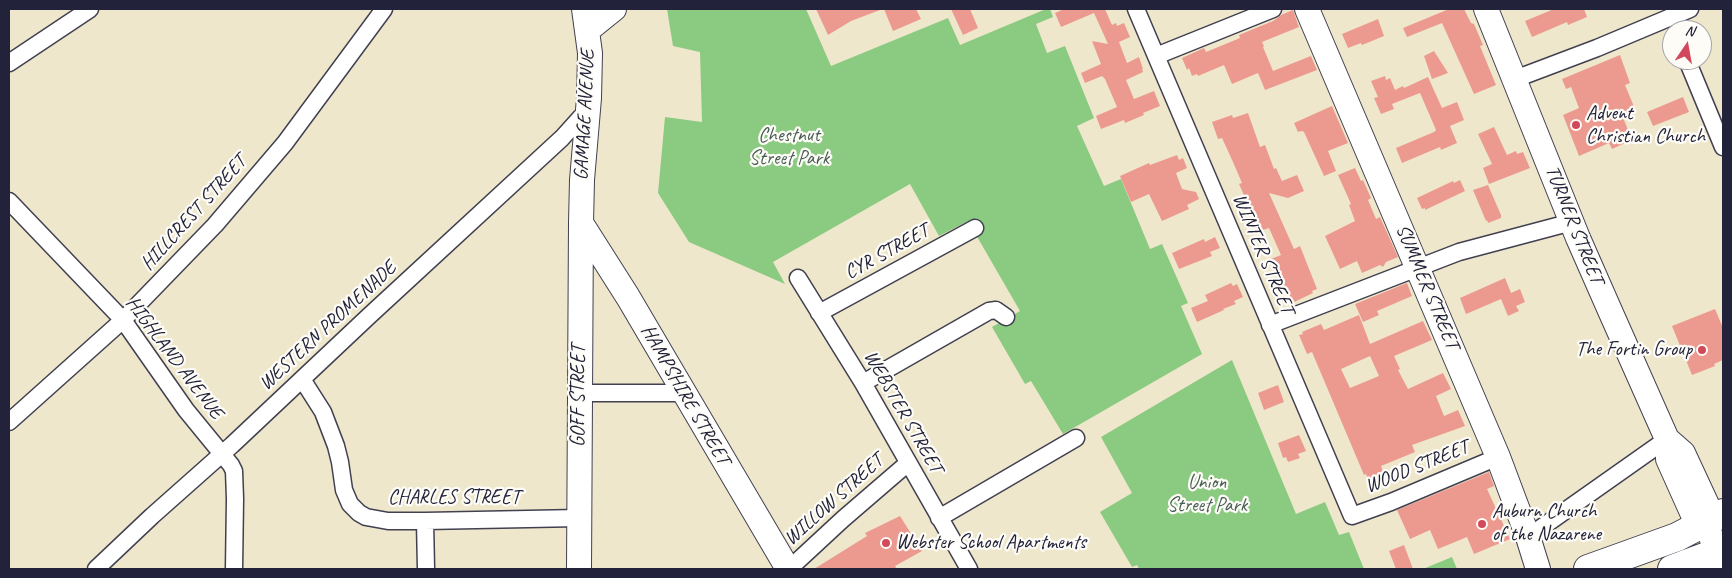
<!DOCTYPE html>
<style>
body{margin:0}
#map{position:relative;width:1732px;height:578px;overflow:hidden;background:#efe7cb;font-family:Caveat,sans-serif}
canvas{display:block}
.frame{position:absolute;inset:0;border:10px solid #22223b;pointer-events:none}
.north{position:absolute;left:1662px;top:20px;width:50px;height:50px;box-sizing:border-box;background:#fdfcf7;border:1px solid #a5a5ac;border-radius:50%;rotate:12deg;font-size:14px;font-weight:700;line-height:20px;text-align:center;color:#22223b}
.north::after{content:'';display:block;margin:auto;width:18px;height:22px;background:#d1495b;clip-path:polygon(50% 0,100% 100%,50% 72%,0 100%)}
</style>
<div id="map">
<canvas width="1732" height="578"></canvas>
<div class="frame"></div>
<div class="north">N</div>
</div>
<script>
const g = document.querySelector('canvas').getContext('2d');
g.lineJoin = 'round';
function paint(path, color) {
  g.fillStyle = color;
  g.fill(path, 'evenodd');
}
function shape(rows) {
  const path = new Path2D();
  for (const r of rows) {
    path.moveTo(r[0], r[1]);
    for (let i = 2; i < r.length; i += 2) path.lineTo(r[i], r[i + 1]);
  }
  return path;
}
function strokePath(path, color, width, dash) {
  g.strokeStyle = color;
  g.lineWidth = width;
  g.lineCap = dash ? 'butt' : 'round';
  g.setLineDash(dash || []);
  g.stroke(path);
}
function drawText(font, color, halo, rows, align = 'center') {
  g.font = font + ' Caveat,sans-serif';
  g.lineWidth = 4.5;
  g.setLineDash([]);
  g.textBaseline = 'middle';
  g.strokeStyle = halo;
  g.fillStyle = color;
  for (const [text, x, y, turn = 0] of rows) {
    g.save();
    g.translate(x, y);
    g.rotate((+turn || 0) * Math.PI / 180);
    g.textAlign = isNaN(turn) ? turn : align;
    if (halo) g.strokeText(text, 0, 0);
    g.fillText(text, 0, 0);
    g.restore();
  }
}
paint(shape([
 [667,9,806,9,831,66,948,18,960,45,1046,9,1050,9,1053,17,1036,24,1047,53,1065,46,1094,118,1077,126,1104,186,1121,179,1150,249,1162,244,1188,303,1181,306,1202,354,1063,434,1031,381,1025,384,992,327,1020,311,968,221,939,236,910,184,773,262,785,284,689,242,658,193,665,117,702,122,700,52,673,46],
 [1232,360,1296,514,1325,502,1339,535,1349,532,1364,569,1139,569,1137,565,1132,567,1100,512,1132,493,1101,437],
 [1452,557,1457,569,1423,569]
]), '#8bca81');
paint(shape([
 [816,9,879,9,880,10,851,21,828,35],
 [884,9,916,9,921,19,893,31],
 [951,9,970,9,978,28,963,35],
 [1064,9,1105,9,1112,25,1116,23,1117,26,1124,23,1130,37,1119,42,1127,63,1139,57,1143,69,1142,69,1143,72,1126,80,1134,99,1154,91,1160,106,1143,113,1144,115,1125,123,1124,120,1101,129,1096,116,1117,107,1105,79,1102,76,1085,83,1081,73,1101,64,1092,41,1108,44,1094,13,1061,27,1055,13],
 [1449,9,1464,9,1471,23,1474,24,1483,45,1480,46,1496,85,1474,94,1442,23,1407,37,1403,28],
 [1554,9,1584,9,1587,17,1568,25,1567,22,1532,37,1525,21],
 [1293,10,1299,27,1262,42,1264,46,1263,47,1273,71,1311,56,1317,70,1265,90,1258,73,1232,84,1224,65,1198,76,1197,74,1192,76,1189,68,1187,70,1182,58,1204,48,1206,52,1240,38,1239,35,1273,21,1281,15],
 [1378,19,1384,36,1362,45,1361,43,1348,48,1342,34],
 [1434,51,1448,73,1432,79,1424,56],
 [1620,55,1630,83,1625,85,1635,109,1622,115,1632,140,1612,149,1609,143,1579,156,1563,115,1579,108,1571,87,1566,89,1562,79],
 [1385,76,1386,80,1390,78,1395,90,1403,86,1404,88,1428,77,1442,108,1457,102,1464,120,1450,126,1457,143,1441,150,1440,147,1402,163,1396,148,1434,132,1436,130,1420,93,1392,104,1394,109,1381,114,1374,98,1378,97,1371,81],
 [1683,97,1689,112,1653,126,1647,112],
 [1332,106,1348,143,1328,151,1336,171,1324,176,1304,132,1302,131,1298,132,1294,123],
 [1248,113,1260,147,1265,145,1274,169,1276,168,1282,181,1297,175,1304,191,1288,198,1269,193,1294,249,1300,246,1317,289,1312,291,1313,293,1290,304,1271,259,1281,255,1269,228,1260,231,1239,184,1242,183,1233,162,1222,138,1218,139,1212,122,1232,115,1233,118],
 [1494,127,1507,155,1516,151,1517,154,1523,152,1530,168,1489,184,1483,168,1492,164,1478,134],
 [1177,155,1179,160,1183,158,1187,168,1176,173,1182,189,1196,192,1199,199,1187,205,1189,209,1162,221,1149,194,1131,202,1120,176,1149,163,1150,165],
 [1355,168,1361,181,1363,180,1371,198,1368,200,1376,219,1380,217,1398,257,1386,262,1383,267,1380,265,1362,273,1357,261,1340,269,1325,236,1355,221,1349,205,1351,204,1338,175],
 [1460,180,1465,191,1425,210,1425,208,1422,209,1417,198,1453,181,1454,183],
 [1488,185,1501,215,1501,218,1488,223,1487,220,1486,221,1473,190],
 [1215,237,1220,248,1210,252,1212,256,1179,269,1172,253,1204,239,1205,242],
 [1505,278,1511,293,1520,289,1525,302,1516,306,1519,311,1508,316,1501,299,1466,314,1460,298],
 [1231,283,1233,286,1237,284,1243,297,1234,301,1236,304,1223,309,1224,310,1197,322,1191,308,1208,301,1205,295],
 [1407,283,1412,296,1377,311,1379,315,1363,322,1355,304],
 [1715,309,1723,328,1723,360,1714,364,1715,366,1692,375,1672,326],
 [1359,315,1370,344,1423,321,1432,340,1394,356,1400,369,1398,370,1408,389,1443,373,1451,389,1436,396,1444,416,1458,410,1465,426,1412,445,1415,452,1381,466,1385,478,1370,484,1366,474,1364,475,1312,352,1307,354,1299,335,1303,334,1302,332,1321,324,1324,330],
 [1370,356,1379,376,1350,388,1341,369],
 [1278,385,1284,402,1264,410,1258,393],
 [1299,435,1306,451,1298,454,1300,458,1288,462,1286,457,1283,458,1278,443],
 [1489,472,1494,486,1487,489,1510,539,1474,554,1467,537,1438,549,1430,530,1410,539,1397,510],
 [900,516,922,551,895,566,897,569,814,569,867,536,865,533],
 [1404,545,1413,569,1396,569,1389,551]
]), '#ec9a90');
const street = shape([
 [1136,9,1352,516,1391,502,1498,457],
 [1156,56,1273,9],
 [1687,60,1723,147],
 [9,63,90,9],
 [1515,79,1597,48,1690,9],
 [9,201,123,320,186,410,231,465,234,471,235,499,234,569],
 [798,278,863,383,969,569],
 [819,313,975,228],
 [1270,325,1459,252,1572,222],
 [302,379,323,412,336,446,340,462,344,490,350,504,359,513,366,517,388,521,425,521,579,518],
 [863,383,989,311,996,310,1006,317],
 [579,393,684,393],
 [9,422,123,320,215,225,285,143,384,9],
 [939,518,1076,438],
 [425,521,426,569],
 [1528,537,1667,439],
 [96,569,152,516,232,445,369,316,562,138,580,118,588,112],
 [789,569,843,519,908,463]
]);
const secondary = shape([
 [1307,9,1498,457,1528,537,1538,569],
 [1486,9,1578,238,1611,313,1667,439,1683,453,1709,509,1706,523,1723,569],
 [588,30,614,9],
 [581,223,628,297,788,569],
 [1668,456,1668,459,1694,517,1706,523],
 [579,569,581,223,582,180,589,98,590,53,584,9]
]);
const highway = shape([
 [1588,569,1677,537,1723,513],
 [1672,569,1723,550]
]);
strokePath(street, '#414051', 19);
strokePath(secondary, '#414051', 26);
strokePath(highway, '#414051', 30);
strokePath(street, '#fff', 16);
strokePath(secondary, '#fff', 24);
strokePath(highway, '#fff', 28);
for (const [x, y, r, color] of [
 [1576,125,5,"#d1495b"],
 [1702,350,5,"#d1495b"],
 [1482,524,5,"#d1495b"],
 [886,543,5,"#d1495b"]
]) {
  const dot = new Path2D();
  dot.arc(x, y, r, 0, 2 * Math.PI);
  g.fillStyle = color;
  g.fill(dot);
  strokePath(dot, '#fdfcf7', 2);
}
drawText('20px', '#22223b', '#fdfcf7', [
 ["Advent",1586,114],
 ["Christian Church",1586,137],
 ["The Fortin Group",1692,350,"right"],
 ["Auburn Church",1492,512],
 ["of the Nazarene",1492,535],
 ["Webster School Apartments",896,543]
], 'left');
drawText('20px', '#22223b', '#fdfcf7', [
 ["GAMAGE AVENUE",585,115,-87],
 ["HILLCREST STREET",194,213,-48],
 ["TURNER STREET",1574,225,68],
 ["CYR STREET",887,252,-29],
 ["WINTER STREET",1263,254,67],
 ["SUMMER STREET",1427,287,67],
 ["WESTERN PROMENADE",328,326,-43],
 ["HIGHLAND AVENUE",174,358,53],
 ["HAMPSHIRE STREET",685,395,60],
 ["GOFF STREET",579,396,-90],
 ["WEBSTER STREET",903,412,60],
 ["WOOD STREET",1417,467,-22],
 ["CHARLES STREET",454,498],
 ["WILLOW STREET",834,500,-42]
]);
drawText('20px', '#475d54', '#fdfcf7', [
 ["Chestnut",789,136],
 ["Street Park",789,159],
 ["Union",1207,483],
 ["Street Park",1207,506]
]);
</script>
